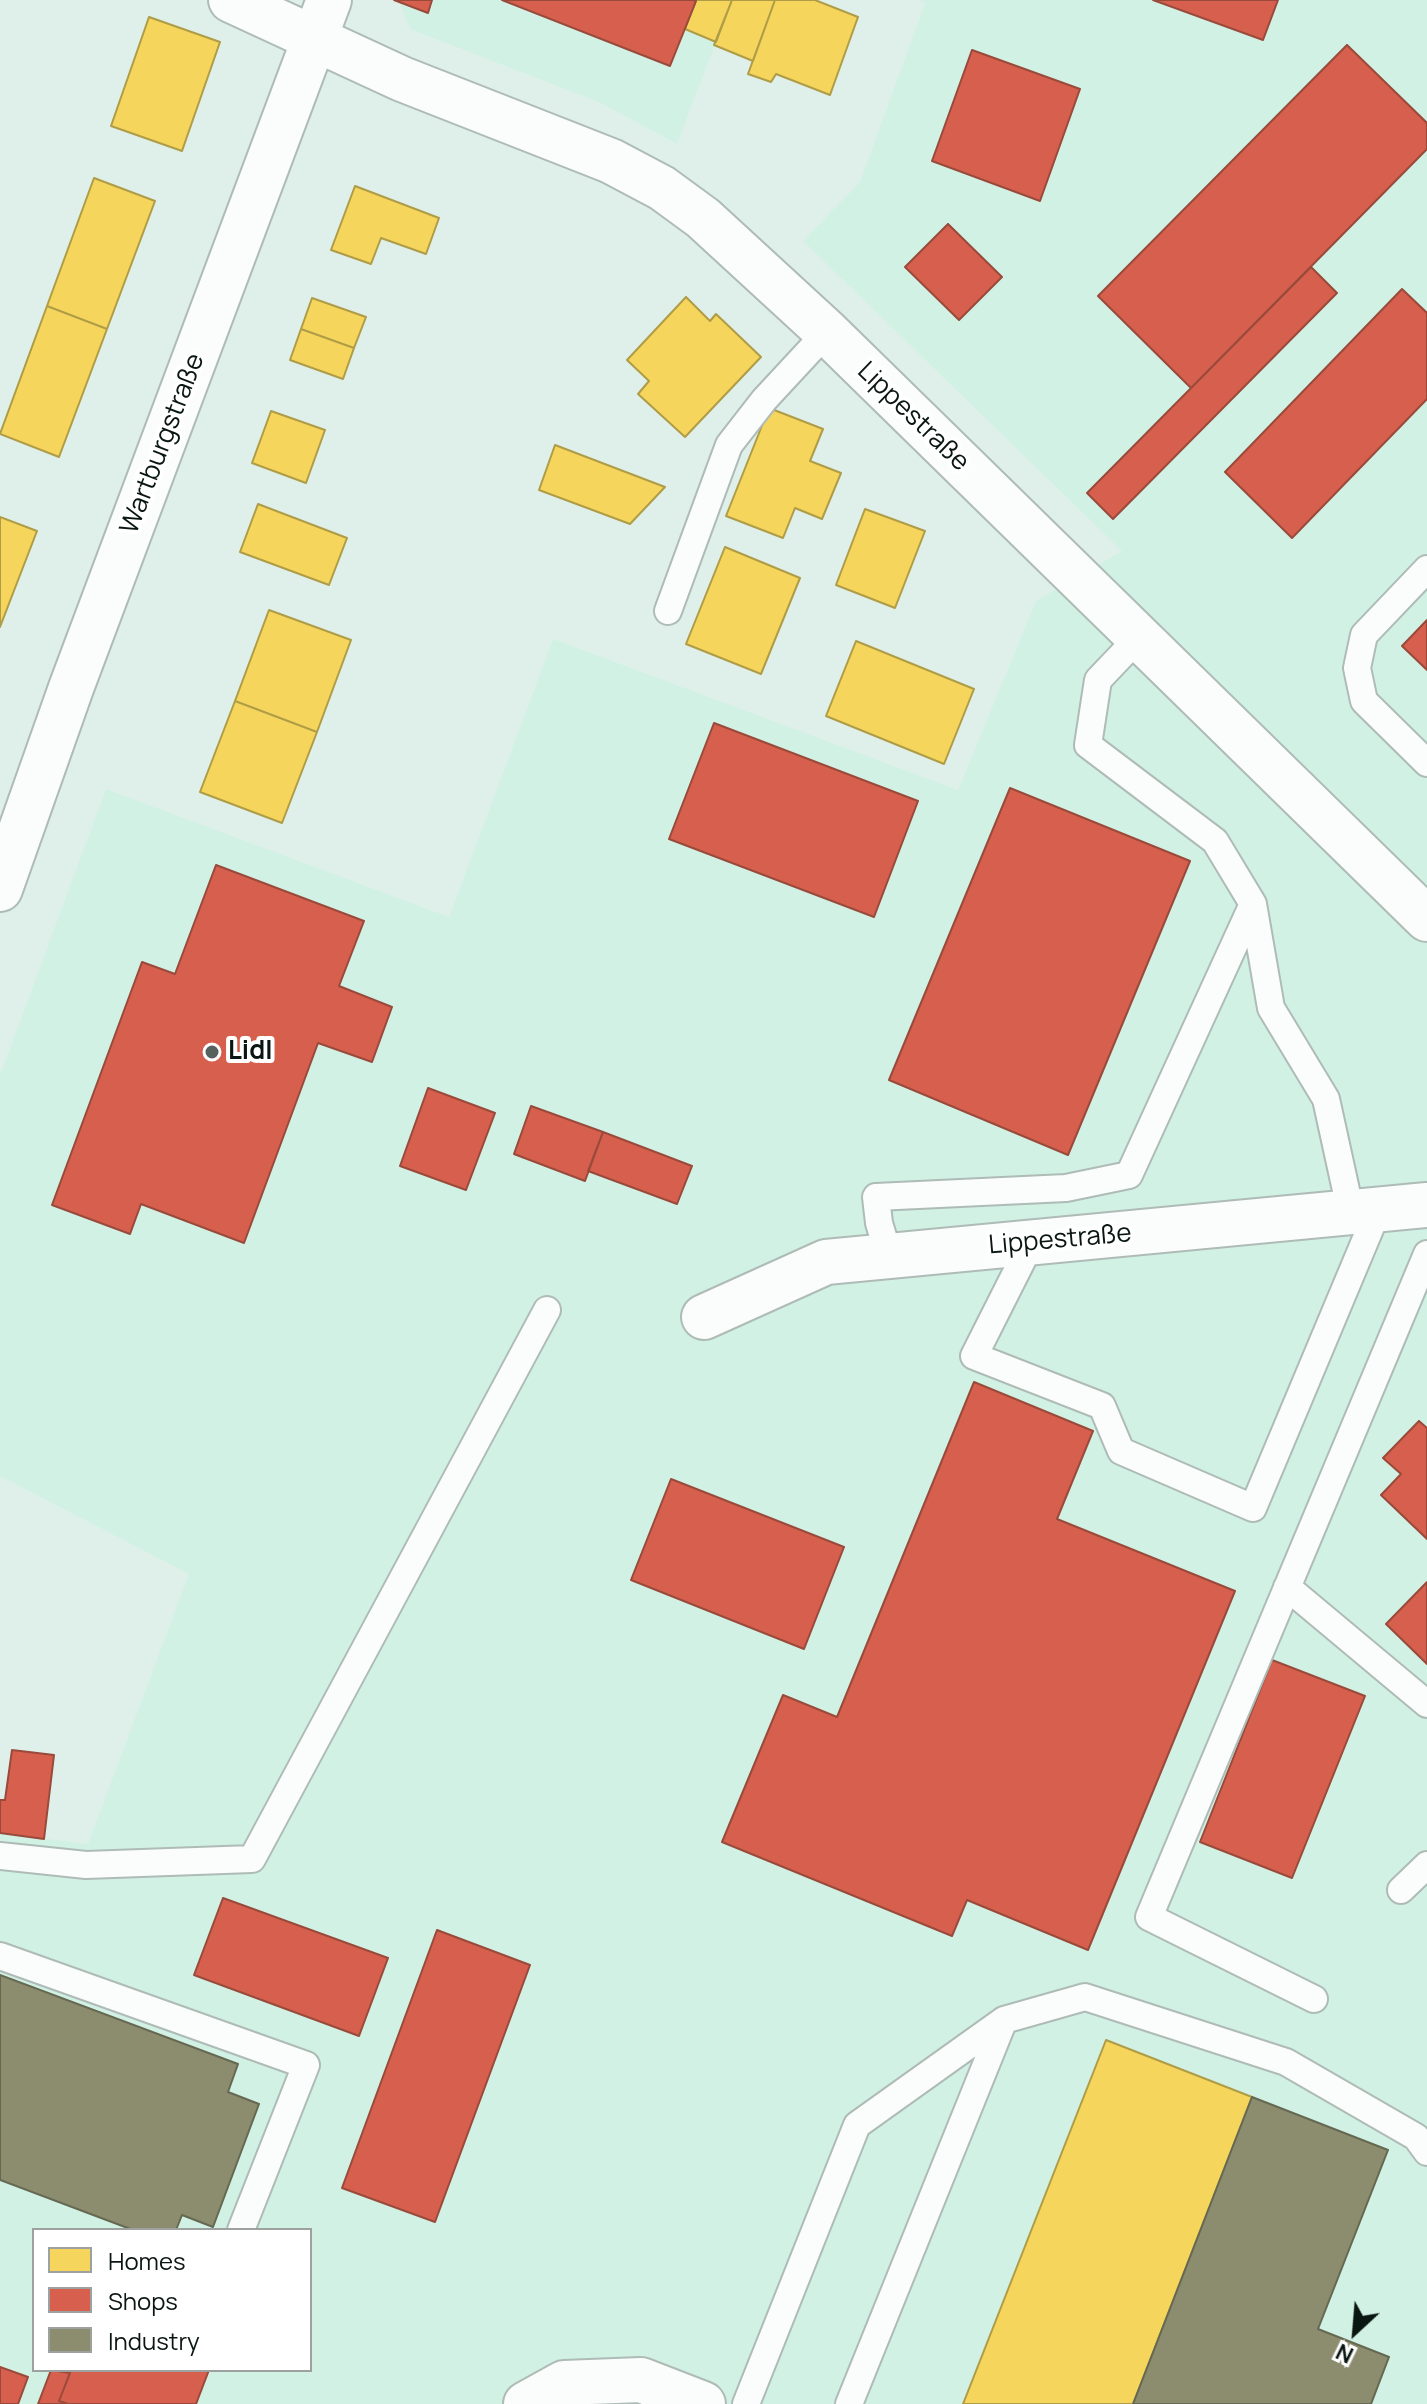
<!DOCTYPE html>
<meta charset="utf-8">
<style>
body{margin:0}
#map{position:relative;width:1427px;height:2404px;overflow:hidden;background:#dff0ea;font-family:Manrope,sans-serif}
canvas{display:block}
.legend{position:absolute;left:32px;top:2228px;width:280px;height:144px;box-sizing:border-box;background:#fff;border:2px solid #9da2a0;margin:0;padding:10px 14px;list-style:none;font-size:24px;color:#0a1612}
.legend li{display:flex;align-items:center;gap:16px;height:40px}
.legend b{width:40px;border:2px solid #9da2a0}
.north{position:absolute;left:1315px;top:2292px;width:80px;height:80px;-webkit-text-stroke:6px #fff;paint-order:stroke;rotate:206deg;font-size:22px;font-weight:700;line-height:32px;text-align:center;color:#0a1612}
.north::after{content:'';display:block;margin:auto;width:28px;height:36px;background:#0a1612;clip-path:polygon(50% 0,100% 100%,50% 72%,0 100%)}
</style>
<div id="map">
<canvas width="1427" height="2404"></canvas>
<ul class="legend">
<li><b style="height:22px;background:#f6d55c"></b>Homes</li>
<li><b style="height:22px;background:#d6604d"></b>Shops</li>
<li><b style="height:22px;background:#8c8c6e"></b>Industry</li>
</ul>
<div class="north">N</div>
</div>
<script>
const g = document.querySelector('canvas').getContext('2d');
g.lineJoin = 'round';
function paint(path, color) {
  g.fillStyle = color;
  g.fill(path, 'evenodd');
}
function shape(rows) {
  const path = new Path2D();
  for (const r of rows) {
    path.moveTo(r[0], r[1]);
    for (let i = 2; i < r.length; i += 2) path.lineTo(r[i], r[i + 1]);
  }
  return path;
}
function strokePath(path, color, width, dash) {
  g.strokeStyle = color;
  g.lineWidth = width;
  g.lineCap = dash ? 'butt' : 'round';
  g.setLineDash(dash || []);
  g.stroke(path);
}
function drawText(font, color, halo, rows, align = 'center') {
  g.font = font + ' Manrope,sans-serif';
  g.lineWidth = 8;
  g.setLineDash([]);
  g.textBaseline = 'middle';
  g.strokeStyle = halo;
  g.fillStyle = color;
  for (const [text, x, y, turn = 0] of rows) {
    g.save();
    g.translate(x, y);
    g.rotate((+turn || 0) * Math.PI / 180);
    g.textAlign = isNaN(turn) ? turn : align;
    if (halo) g.strokeText(text, 0, 0);
    g.fillText(text, 0, 0);
    g.restore();
  }
}
paint(shape([
 [394,0,732,0,677,144,601,103,410,29,399,2],
 [920,0,1427,0,1427,2404,0,2404,0,1833,88,1844,189,1574,0,1476,0,1075,106,789,449,917,553,639,958,790,1036,601,1122,551,803,241,860,182,925,3],
 [34,2230,310,2230,310,2370,34,2370]
]), '#d2f1e5');
const homes = shape([
 [693,0,732,0,716,42,685,29,696,1,693,0],
 [732,0,775,0,753,61,714,45,732,0],
 [775,0,815,0,858,17,830,95,776,74,771,82,748,74,775,0],
 [149,17,220,42,182,151,111,126,149,17],
 [94,178,155,201,107,329,47,306,94,178],
 [355,186,439,218,426,254,381,238,371,264,331,250,355,186],
 [686,297,710,321,716,314,761,357,685,437,638,394,649,381,627,360,686,297],
 [312,298,366,317,354,348,301,329,312,298],
 [47,306,107,329,59,457,0,434,47,306],
 [301,329,354,348,343,379,290,360,301,329],
 [769,408,823,429,810,461,841,473,822,519,795,508,783,538,726,516,769,408],
 [271,411,325,430,306,483,252,463,271,411],
 [555,445,665,487,630,524,539,490,555,445],
 [258,504,347,538,329,585,240,552,258,504],
 [865,509,925,531,895,608,836,585,865,509],
 [0,517,37,531,0,627,0,517],
 [725,547,800,578,761,674,686,644,725,547],
 [269,610,351,640,317,732,235,701,269,610],
 [856,641,974,689,944,764,826,716,856,641],
 [235,701,317,732,282,823,200,792,235,701],
 [1106,2040,1252,2097,1133,2404,963,2404,1106,2040]
]);
paint(homes, '#f6d55c');
strokePath(homes, '#af9c46', 2);
const shops = shape([
 [394,0,432,0,428,13,394,0],
 [502,0,693,0,696,1,670,66,502,0],
 [1153,0,1278,0,1263,40,1153,0],
 [1347,45,1427,123,1427,149,1191,388,1098,296,1347,45],
 [972,50,1080,89,1040,201,932,161,972,50],
 [948,224,1002,277,959,320,905,267,948,224],
 [1311,267,1337,293,1113,519,1087,493,1311,267],
 [1402,289,1427,313,1427,399,1292,538,1225,472,1402,289],
 [1427,620,1427,670,1402,646,1427,620],
 [714,723,918,801,874,917,669,839,714,723],
 [1010,788,1190,861,1068,1155,889,1080,1010,788],
 [216,865,364,921,339,986,392,1007,372,1062,318,1043,244,1243,141,1204,130,1234,52,1205,142,962,175,974,216,865],
 [428,1088,495,1113,466,1190,400,1166,428,1088],
 [531,1106,603,1132,585,1181,514,1154,531,1106],
 [603,1132,692,1166,677,1204,588,1171,603,1132],
 [974,1382,1093,1431,1057,1519,1235,1591,1088,1950,967,1900,952,1936,722,1842,783,1695,837,1717,974,1382],
 [1419,1421,1427,1428,1427,1539,1381,1495,1401,1474,1383,1458,1419,1421],
 [671,1479,844,1547,804,1649,631,1580,671,1479],
 [1427,1582,1427,1664,1386,1624,1427,1582],
 [1272,1660,1365,1696,1292,1878,1200,1842,1272,1660],
 [12,1750,54,1755,44,1839,0,1833,0,1800,5,1800,12,1750],
 [223,1898,388,1958,359,2036,194,1975,223,1898],
 [437,1930,530,1965,435,2222,342,2188,437,1930],
 [0,2367,28,2377,18,2404,0,2404,0,2367],
 [51,2370,70,2373,59,2401,68,2404,38,2404,51,2370],
 [71,2370,209,2370,196,2404,68,2404,59,2401,71,2370]
]);
paint(shops, '#d6604d');
strokePath(shops, '#994a3b', 2);
const industry = shape([
 [0,1975,238,2064,228,2092,259,2104,213,2227,182,2215,176,2230,133,2230,0,2180,0,1975],
 [1252,2097,1388,2150,1318,2329,1389,2357,1371,2404,1133,2404,1252,2097]
]);
paint(industry, '#8c8c6e');
strokePath(industry, '#656952', 2);
const lane = shape([
 [1427,569,1364,635,1357,668,1364,701,1427,763],
 [668,611,729,445,764,400,827,332],
 [1139,637,1098,680,1088,745,1215,841,1253,904,1271,1008,1326,1099,1351,1213],
 [1031,1243,974,1356,1102,1406,1121,1451,1253,1508,1378,1210],
 [889,1256,879,1223,876,1197,1066,1188,1129,1175,1253,904],
 [1287,1587,1427,1704],
 [0,1856,86,1865,252,1859,547,1310],
 [1401,1890,1427,1865],
 [0,1956,306,2065,241,2230],
 [1314,1999,1149,1917,1427,1254],
 [746,2404,857,2125,1004,2020],
 [849,2404,1004,2020,1085,1997,1286,2062,1416,2137,1427,2152]
]);
const street = shape([
 [231,0,402,79,611,161,662,188,703,218,827,332,1427,919],
 [704,1317,826,1262,1427,1205],
 [526,2404,564,2383,641,2380,703,2404]
]);
const secondary = shape([
 [0,889,71,688,329,0]
]);
strokePath(lane, '#aebbb6', 30);
strokePath(street, '#aebbb6', 48);
strokePath(secondary, '#aebbb6', 48);
strokePath(lane, '#fafdfc', 26);
strokePath(street, '#fafdfc', 44);
strokePath(secondary, '#fafdfc', 44);
for (const [x, y, r, color] of [
 [212,1052,8,"#55625e"]
]) {
  const dot = new Path2D();
  dot.arc(x, y, r, 0, 2 * Math.PI);
  g.fillStyle = color;
  g.fill(dot);
  strokePath(dot, '#fff', 3);
}
drawText('26px', '#0a1612', '#fff', [
 ["Lippestraße",913,417,44],
 ["Wartburgstraße",163,444,-69],
 ["Lippestraße",1060,1240,-5]
]);
drawText('bold 26px', '#0a1612', '#fff', [
 ["Lidl",228,1052]
], 'left');
</script>
